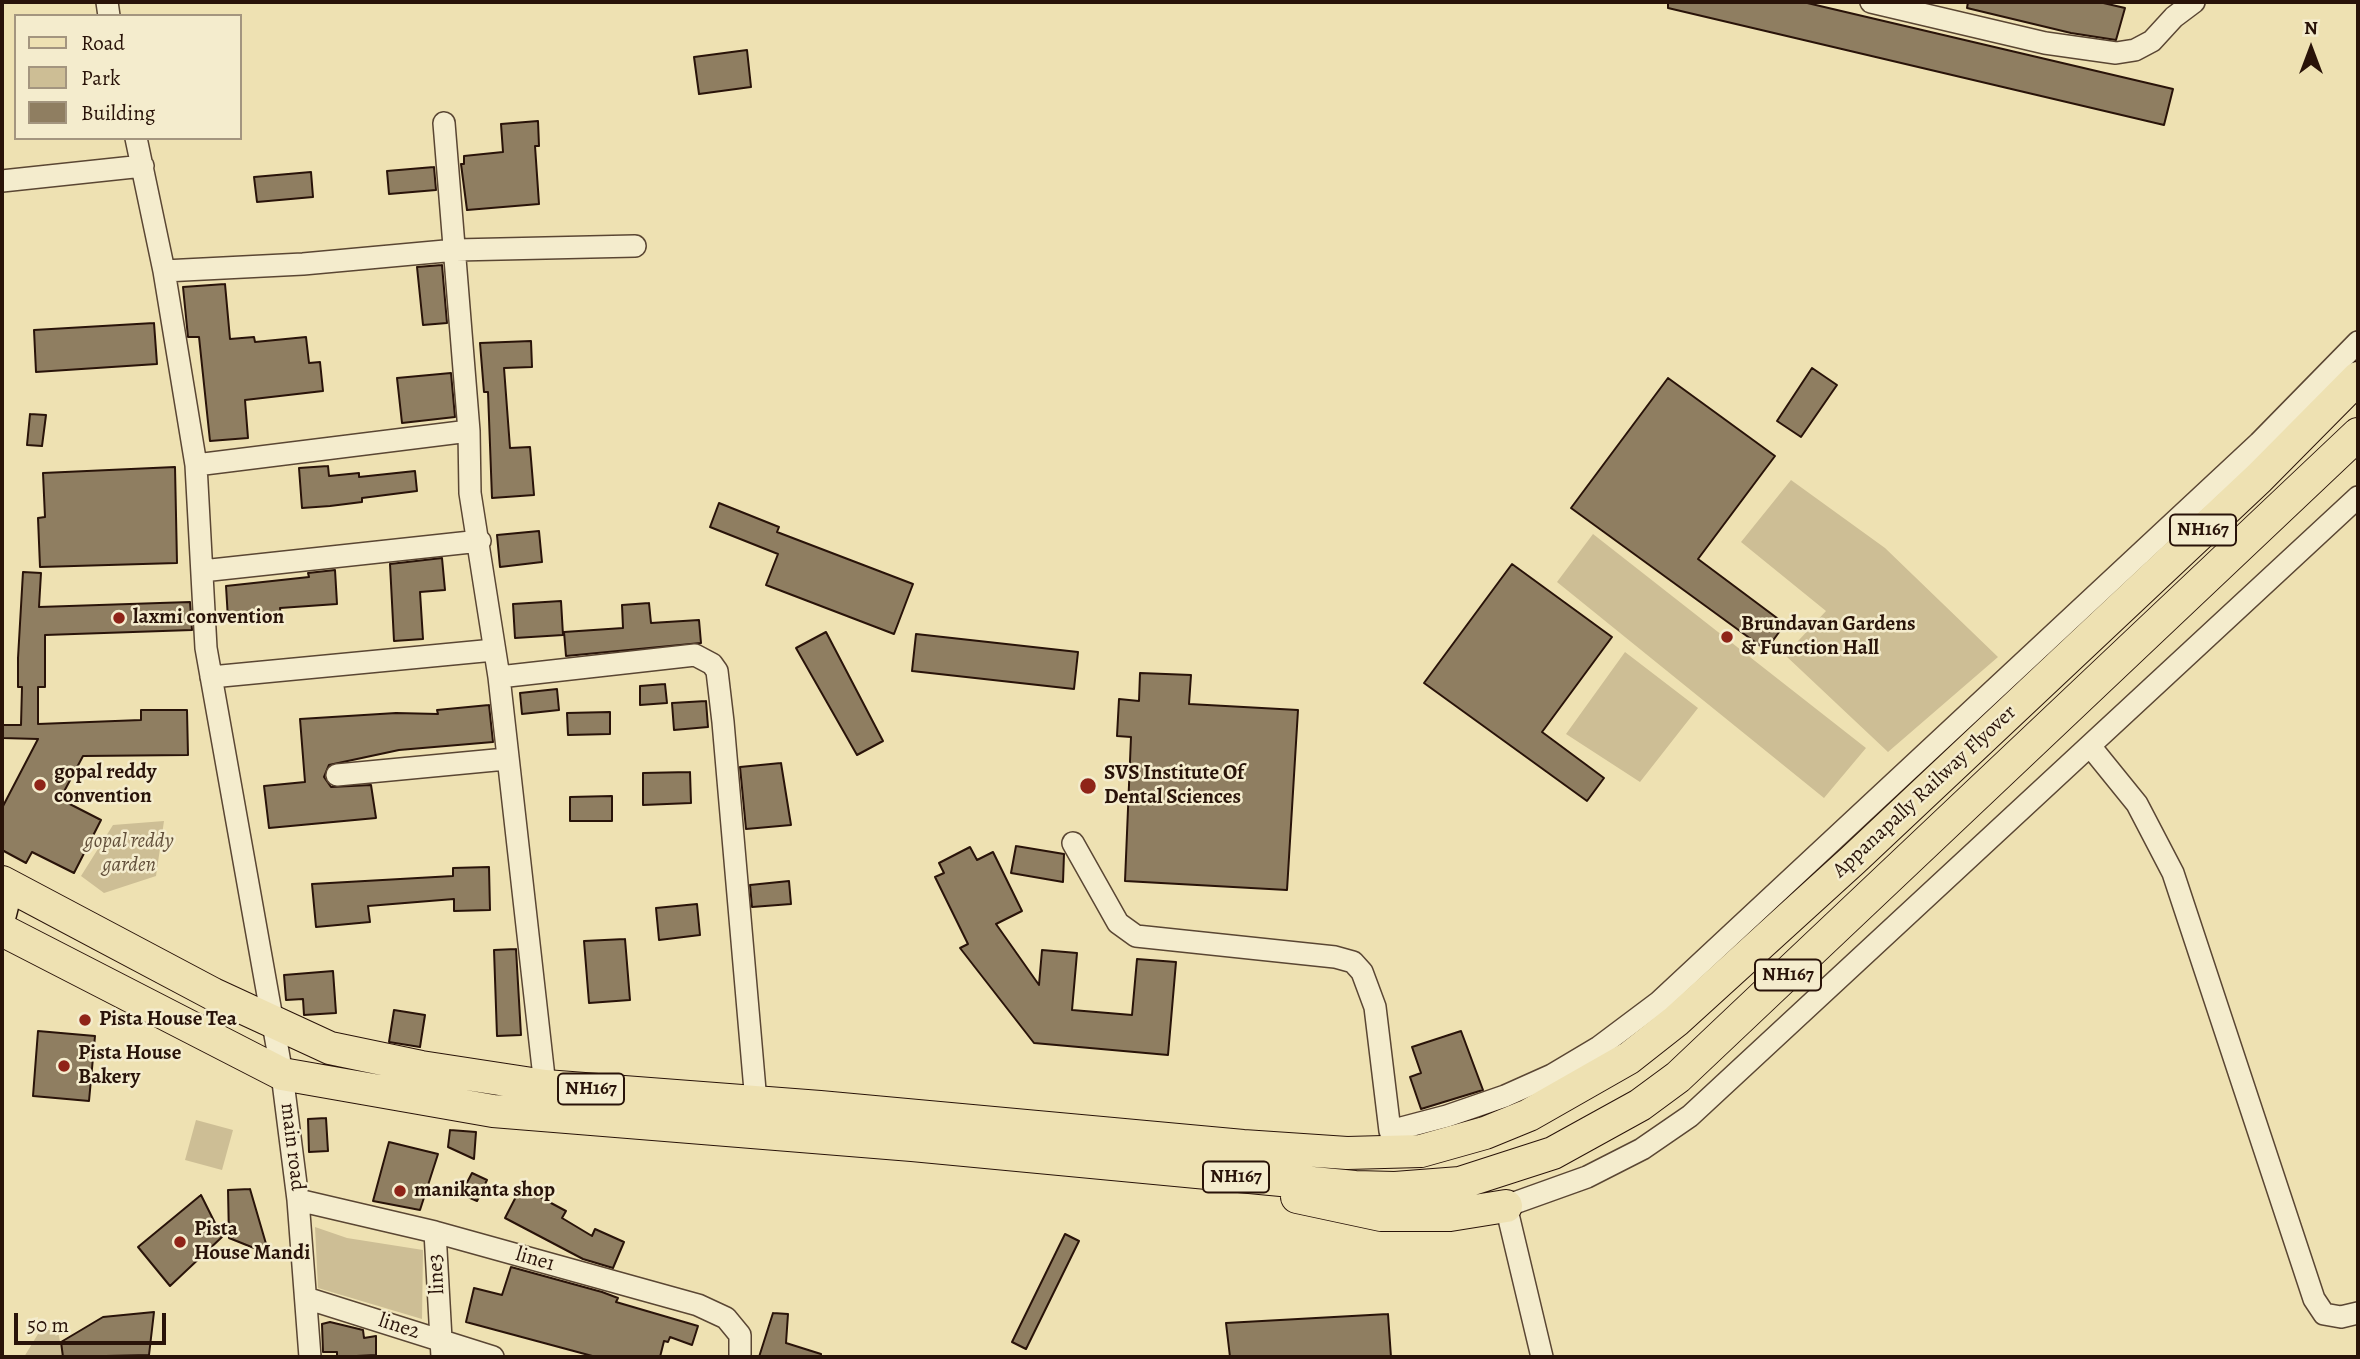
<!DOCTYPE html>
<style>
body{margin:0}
#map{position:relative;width:2360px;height:1359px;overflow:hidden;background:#eee1b2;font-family:Alegreya,serif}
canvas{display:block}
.frame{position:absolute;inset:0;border:4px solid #291309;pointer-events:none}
.legend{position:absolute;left:14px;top:14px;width:228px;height:126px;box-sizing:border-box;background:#f4eccd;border:2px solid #a3957f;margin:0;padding:9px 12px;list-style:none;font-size:21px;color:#291309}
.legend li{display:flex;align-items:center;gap:14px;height:35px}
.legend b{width:35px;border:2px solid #a3957f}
.north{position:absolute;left:2276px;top:14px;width:70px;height:70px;-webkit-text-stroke:5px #f4eccd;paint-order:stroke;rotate:0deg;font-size:19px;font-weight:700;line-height:28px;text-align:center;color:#291309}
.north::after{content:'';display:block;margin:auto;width:24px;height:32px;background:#291309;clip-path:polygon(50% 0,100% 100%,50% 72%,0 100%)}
.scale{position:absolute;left:14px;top:1313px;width:152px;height:32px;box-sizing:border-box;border:4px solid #291309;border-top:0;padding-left:9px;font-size:21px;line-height:24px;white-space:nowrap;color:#291309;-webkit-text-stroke:5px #f4eccd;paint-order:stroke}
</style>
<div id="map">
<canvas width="2360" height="1359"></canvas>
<div class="frame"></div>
<ul class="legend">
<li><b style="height:9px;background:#eee1b2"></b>Road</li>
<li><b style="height:19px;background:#cdbe95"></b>Park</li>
<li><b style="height:19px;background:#8f7e61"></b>Building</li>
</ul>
<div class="north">N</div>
<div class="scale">50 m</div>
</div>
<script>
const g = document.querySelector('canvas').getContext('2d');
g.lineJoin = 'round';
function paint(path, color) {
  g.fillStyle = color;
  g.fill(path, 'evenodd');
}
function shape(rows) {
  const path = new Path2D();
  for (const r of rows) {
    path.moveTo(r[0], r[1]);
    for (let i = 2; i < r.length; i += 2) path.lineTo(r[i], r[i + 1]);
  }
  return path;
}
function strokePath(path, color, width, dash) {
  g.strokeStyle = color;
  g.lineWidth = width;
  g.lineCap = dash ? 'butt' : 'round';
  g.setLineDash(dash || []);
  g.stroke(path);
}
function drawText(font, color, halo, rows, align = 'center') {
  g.font = font + ' Alegreya,serif';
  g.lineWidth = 5;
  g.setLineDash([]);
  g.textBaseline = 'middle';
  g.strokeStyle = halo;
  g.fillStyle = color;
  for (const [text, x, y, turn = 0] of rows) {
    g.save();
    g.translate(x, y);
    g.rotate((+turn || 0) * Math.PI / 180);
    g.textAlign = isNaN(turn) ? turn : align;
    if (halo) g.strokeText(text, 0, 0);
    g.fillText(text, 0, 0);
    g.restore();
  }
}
paint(shape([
 [1791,480,1885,548,1998,657,1888,752,1785,655,1826,611,1741,542],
 [1593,534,1866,748,1824,798,1557,582],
 [1625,652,1698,708,1640,782,1566,734],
 [164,821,156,876,104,893,81,876,113,825],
 [196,1120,233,1130,222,1170,185,1160],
 [315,1227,347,1238,423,1250,422,1319,318,1288],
 [41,1329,58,1331,63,1357,24,1357]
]), '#cdbe95');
const building = shape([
 [1668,2,1803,2,2173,89,2164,125,1668,8,1668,2],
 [1968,2,2099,2,2125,8,2116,40,2071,33,1967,8,1968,2],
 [747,50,751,87,699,94,694,57,747,50],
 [538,121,539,146,535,146,539,204,467,210,461,164,464,164,464,156,503,152,501,124,538,121],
 [434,167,436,190,389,194,387,171,434,167],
 [311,172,313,197,257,202,254,177,311,172],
 [442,265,447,323,423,325,417,267,442,265],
 [225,284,230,339,254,337,255,342,306,337,309,363,320,362,323,391,245,400,248,438,210,441,199,337,188,337,183,287,225,284],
 [154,323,157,364,36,372,34,330,154,323],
 [531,341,532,367,504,368,510,448,530,447,534,495,492,498,488,392,484,392,480,343,531,341],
 [1812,368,1837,385,1801,437,1777,421,1812,368],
 [451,373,455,417,402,423,397,378,451,373],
 [1668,378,1775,456,1698,559,1785,624,1766,650,1571,508,1668,378],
 [30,414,46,415,42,446,27,445,30,414],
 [328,466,329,476,359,473,359,477,415,471,417,491,362,498,362,502,330,506,302,508,299,468,328,466],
 [175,467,177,563,40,567,38,518,45,517,43,473,175,467],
 [719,503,779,527,777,532,913,584,894,634,766,585,778,554,710,527,719,503],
 [539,531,542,562,500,567,497,535,539,531],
 [442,558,445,590,420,592,423,639,394,641,390,564,442,558],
 [1512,564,1612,637,1542,732,1604,778,1587,801,1424,683,1512,564],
 [335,570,337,604,280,608,281,618,228,619,226,586,309,577,308,573,335,570],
 [23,572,41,573,39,607,190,602,192,630,45,635,45,687,38,687,38,724,141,720,141,710,187,710,188,755,83,756,60,799,101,820,74,873,32,852,26,863,2,850,2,808,38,739,2,738,2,725,21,725,22,687,18,687,18,658,23,572],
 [561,601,563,635,515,638,513,604,561,601],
 [649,603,651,623,699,620,701,643,566,656,564,632,623,628,622,605,649,603],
 [826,632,883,741,857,755,796,648,826,632],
 [916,634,1078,652,1074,689,912,671,916,634],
 [1140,673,1191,675,1189,704,1298,710,1287,890,1125,881,1131,737,1117,736,1119,699,1139,701,1140,673],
 [665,684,667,703,640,705,640,686,665,684],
 [557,689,559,710,522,714,520,693,557,689],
 [706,701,708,727,674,730,672,703,706,701],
 [489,705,493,742,399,750,329,765,324,777,331,787,371,785,376,818,269,828,264,786,305,782,300,719,396,713,438,714,437,710,489,705],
 [610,712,610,734,568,735,567,713,610,712],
 [781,763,791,825,746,829,740,767,781,763],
 [690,772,691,803,643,805,643,773,690,772],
 [612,796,612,821,570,821,570,797,612,796],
 [1016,846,1064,854,1063,882,1011,873,1016,846],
 [970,847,977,860,993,852,1022,911,996,924,1039,985,1042,950,1077,953,1072,1010,1132,1015,1137,959,1176,962,1168,1055,1034,1043,960,948,968,944,935,877,944,873,939,863,970,847],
 [489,867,490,910,454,911,454,899,368,906,370,922,316,927,312,884,453,876,453,868,489,867],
 [789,881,791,904,752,907,750,885,789,881],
 [697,904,700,935,659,940,656,908,697,904],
 [625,939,630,1000,589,1003,584,941,625,939],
 [516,949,521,1035,497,1036,494,950,516,949],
 [333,971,336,1013,304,1015,303,999,286,1000,284,975,333,971],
 [394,1010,425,1015,420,1047,389,1042,394,1010],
 [38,1031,95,1036,89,1101,33,1096,38,1031],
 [1461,1031,1483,1090,1421,1109,1410,1077,1421,1073,1412,1047,1461,1031],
 [326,1118,328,1151,309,1152,308,1119,326,1118],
 [450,1130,476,1132,474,1159,448,1147,450,1130],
 [389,1142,438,1154,420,1210,373,1201,389,1142],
 [472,1173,487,1180,477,1201,461,1194,472,1173],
 [521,1187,566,1211,562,1218,592,1236,595,1229,624,1242,613,1268,583,1259,505,1218,521,1187],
 [250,1189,269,1254,229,1238,228,1190,250,1189],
 [201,1195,222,1237,170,1286,138,1247,201,1195],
 [1065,1234,1079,1241,1026,1349,1012,1342,1065,1234],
 [511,1267,602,1292,618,1298,616,1302,698,1326,692,1345,670,1337,668,1342,664,1341,660,1357,596,1357,466,1322,474,1288,502,1295,511,1267],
 [154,1312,149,1355,63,1357,61,1342,103,1317,154,1312],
 [773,1313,788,1314,786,1343,821,1354,821,1357,759,1357,773,1313],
 [1388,1314,1391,1357,1230,1357,1226,1323,1388,1314],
 [330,1322,363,1330,364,1338,376,1336,376,1355,337,1357,337,1352,323,1352,322,1324,330,1322]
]);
paint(building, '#8f7e61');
strokePath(building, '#291309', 2);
const minor = shape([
 [107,2,109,16],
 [1871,2,2045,43,2116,53,2135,50,2152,41,2174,17,2194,2],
 [444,123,469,431,470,493,499,677,545,1086],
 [136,138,164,271,196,465,206,648,282,1074,298,1200,310,1357],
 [2,181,143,166],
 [164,271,303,264,456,250,635,246],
 [196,465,469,431],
 [202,571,480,541],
 [211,677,494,650],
 [499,677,695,655,712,664,717,671,723,722,756,1102],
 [2090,746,2137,804,2173,873,2314,1299,2324,1314,2341,1317,2358,1313],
 [337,775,506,759],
 [1073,843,1118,923,1136,936,1335,957,1353,962,1362,972,1375,1007,1390,1131,1447,1116,1505,1096,1552,1075,1599,1047,1659,1002,2259,443,2358,342],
 [298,1200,435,1232,698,1305,726,1318,740,1335,740,1357],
 [435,1232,442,1357],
 [306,1298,493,1357],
 [1542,1357,1506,1206,1587,1177,1642,1149,1690,1116,2358,497]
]);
const major = shape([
 [2,914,9,886]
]);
const highway = shape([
 [2,882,213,994,330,1048,421,1067,545,1086,820,1107,1243,1146,1347,1153,1421,1151,1485,1133,1529,1115,1629,1058,1676,1021,1853,860,2259,478,2358,378],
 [2,930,282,1074,493,1111,912,1145,1355,1187,1395,1188,1460,1183,1553,1153,1640,1105,1678,1077,2358,434],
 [1297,1197,1381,1215,1450,1215,1506,1206]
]);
strokePath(minor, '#5a4633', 24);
strokePath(major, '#291309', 31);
strokePath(highway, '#291309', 34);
strokePath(minor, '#f4eccd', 21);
strokePath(major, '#eee1b2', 28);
strokePath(highway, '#eee1b2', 32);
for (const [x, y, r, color] of [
 [119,618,7,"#8f2418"],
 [1727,637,7,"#8f2418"],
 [40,785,7,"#8f2418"],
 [1088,786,9,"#8f2418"],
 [85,1020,7,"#8f2418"],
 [64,1066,7,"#8f2418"],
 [400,1191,7,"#8f2418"],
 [180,1242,7,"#8f2418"]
]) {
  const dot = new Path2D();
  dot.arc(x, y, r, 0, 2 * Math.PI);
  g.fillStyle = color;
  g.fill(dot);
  strokePath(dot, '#f4eccd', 2.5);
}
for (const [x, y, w] of [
 [2203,530,66],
 [1788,975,66],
 [591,1089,66],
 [1236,1177,66]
]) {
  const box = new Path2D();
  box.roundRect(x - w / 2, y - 15.5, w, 31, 5);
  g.fillStyle = '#f4eccd';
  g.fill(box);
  strokePath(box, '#291309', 2);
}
drawText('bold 19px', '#291309', null, [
 ["NH167",2203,530],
 ["NH167",1788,975],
 ["NH167",591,1089],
 ["NH167",1236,1177]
]);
drawText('bold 21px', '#291309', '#f4eccd', [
 ["laxmi convention",133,618],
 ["Brundavan Gardens",1741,625],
 ["& Function Hall",1741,649],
 ["gopal reddy",54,773],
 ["convention",54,797],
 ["SVS Institute Of",1104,774],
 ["Dental Sciences",1104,798],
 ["Pista House Tea",99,1020],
 ["Pista House",78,1054],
 ["Bakery",78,1078],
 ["manikanta shop",414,1191],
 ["Pista",194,1230],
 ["House Mandi",194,1254]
], 'left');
drawText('21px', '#291309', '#f4eccd', [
 ["Appanapally Railway Flyover",1925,792,-43],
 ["main road",292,1147,83],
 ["line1",535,1260,16],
 ["line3",437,1274,-93],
 ["line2",399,1327,18]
]);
drawText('italic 21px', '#624f3a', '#f4eccd', [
 ["gopal reddy",129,842],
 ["garden",129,866]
]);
</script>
